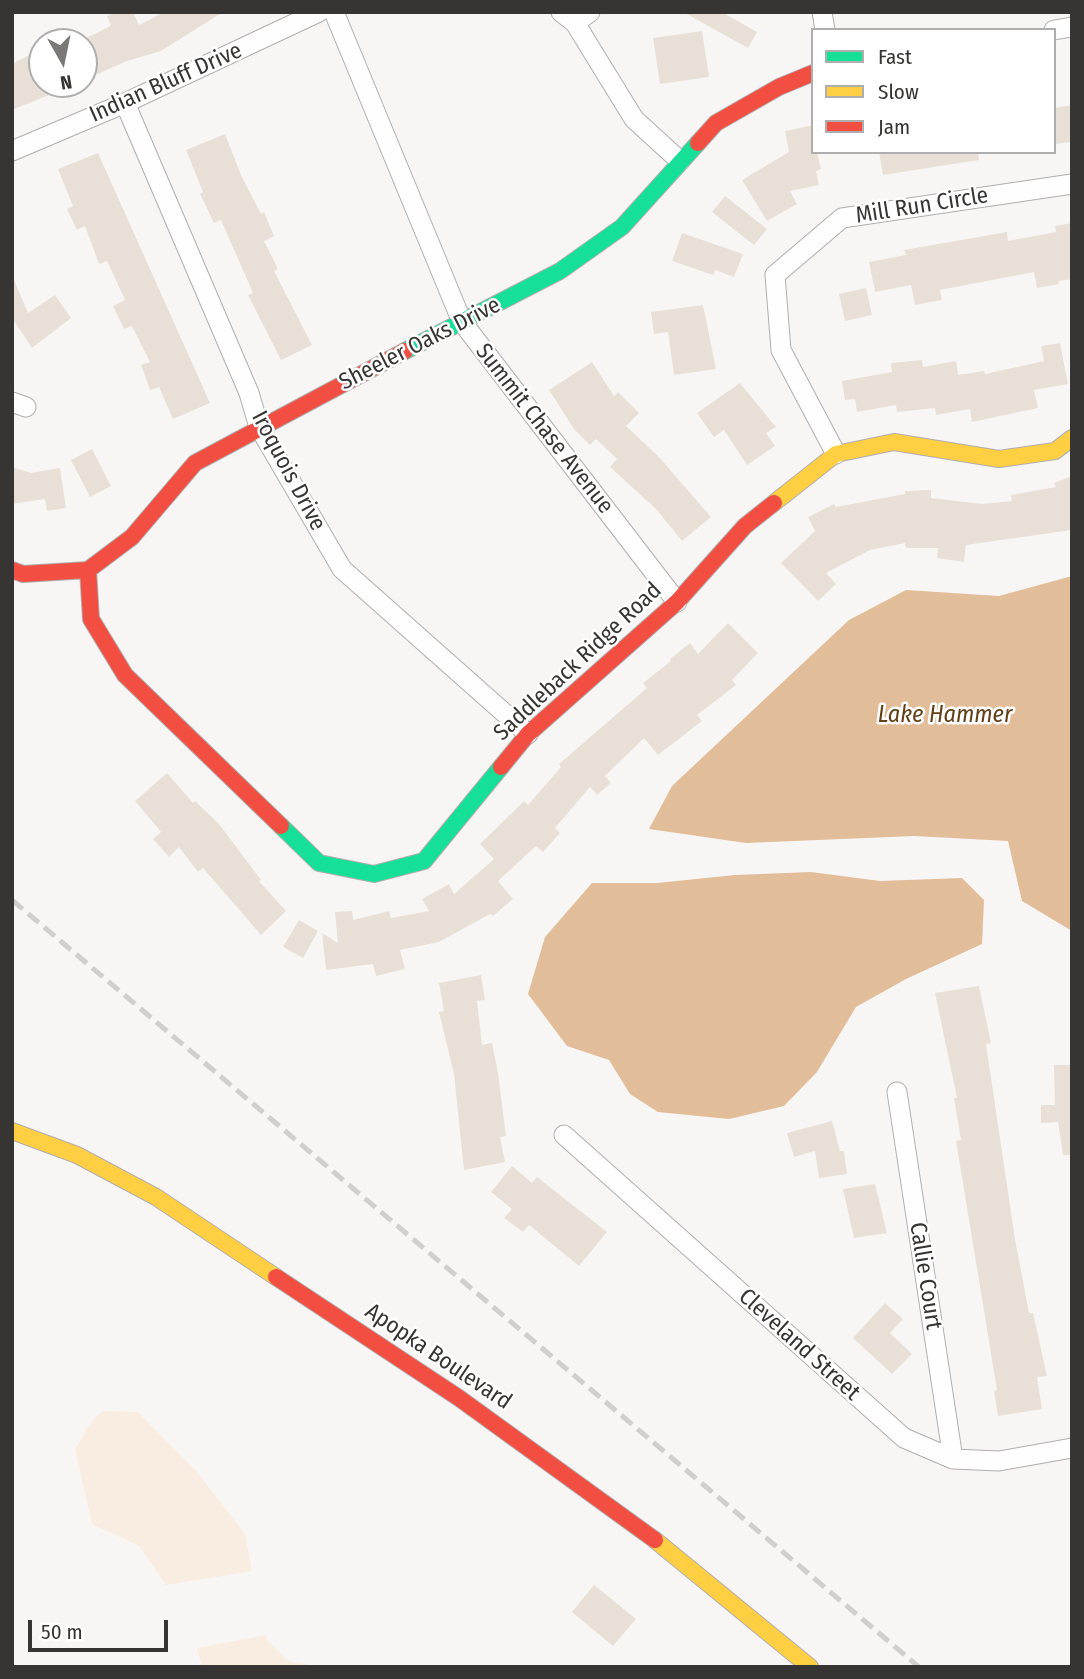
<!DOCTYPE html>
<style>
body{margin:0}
#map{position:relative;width:1084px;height:1679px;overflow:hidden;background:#f8f6f5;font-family:"Fira Sans Condensed",sans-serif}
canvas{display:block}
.frame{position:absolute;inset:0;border:14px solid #363534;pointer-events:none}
.legend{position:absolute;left:811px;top:28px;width:245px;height:126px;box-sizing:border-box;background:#fff;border:2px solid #afaeae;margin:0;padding:9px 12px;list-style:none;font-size:21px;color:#363534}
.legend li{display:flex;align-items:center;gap:14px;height:35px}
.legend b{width:35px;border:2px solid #afaeae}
.north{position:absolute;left:28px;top:28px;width:70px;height:70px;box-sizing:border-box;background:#fff;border:2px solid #afaeae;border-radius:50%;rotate:171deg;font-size:19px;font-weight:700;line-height:28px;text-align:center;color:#363534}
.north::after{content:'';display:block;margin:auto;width:24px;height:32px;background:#7a7978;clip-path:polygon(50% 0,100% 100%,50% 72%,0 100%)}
.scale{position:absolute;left:28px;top:1620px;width:140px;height:32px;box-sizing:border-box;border:4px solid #363534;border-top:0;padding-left:9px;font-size:21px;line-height:24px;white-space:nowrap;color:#363534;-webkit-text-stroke:5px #fff;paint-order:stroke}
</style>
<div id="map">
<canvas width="1084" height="1679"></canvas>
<div class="frame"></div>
<ul class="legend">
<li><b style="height:9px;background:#16e098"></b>Fast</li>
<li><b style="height:9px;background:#ffcf43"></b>Slow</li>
<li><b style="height:9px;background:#f24e42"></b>Jam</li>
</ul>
<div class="north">N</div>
<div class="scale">50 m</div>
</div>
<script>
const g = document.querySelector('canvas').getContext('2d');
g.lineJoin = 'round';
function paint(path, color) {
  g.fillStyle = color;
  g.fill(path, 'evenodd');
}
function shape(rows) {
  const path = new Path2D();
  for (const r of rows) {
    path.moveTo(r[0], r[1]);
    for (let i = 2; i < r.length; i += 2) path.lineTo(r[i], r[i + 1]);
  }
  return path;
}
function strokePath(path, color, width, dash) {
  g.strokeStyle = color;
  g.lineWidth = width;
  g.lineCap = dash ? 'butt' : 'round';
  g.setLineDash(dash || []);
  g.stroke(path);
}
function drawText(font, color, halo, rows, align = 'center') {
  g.font = font + ' "Fira Sans Condensed",sans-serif';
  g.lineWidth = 5;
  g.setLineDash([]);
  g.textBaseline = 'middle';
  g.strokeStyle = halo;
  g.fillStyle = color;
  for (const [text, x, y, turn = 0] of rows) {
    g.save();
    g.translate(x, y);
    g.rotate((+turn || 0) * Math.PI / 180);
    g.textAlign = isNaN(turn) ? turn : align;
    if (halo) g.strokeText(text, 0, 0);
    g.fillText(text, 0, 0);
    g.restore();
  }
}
paint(shape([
 [102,1411,138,1412,197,1472,245,1534,252,1571,166,1585,139,1546,92,1524,75,1450,88,1426],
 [266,1635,267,1640,288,1661,321,1667,202,1667,197,1648]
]), '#f9ece0');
paint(shape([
 [1072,576,1072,931,1022,901,1008,841,914,836,746,843,649,829,672,786,849,620,906,590,999,596],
 [811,872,880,881,962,878,984,900,982,944,906,979,856,1007,817,1072,784,1106,729,1119,658,1112,630,1094,609,1060,567,1046,528,994,545,937,592,883,657,883,735,875]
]), '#e2bd99');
paint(shape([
 [117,12,133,12,139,25,164,12,223,12,161,51,127,61,84,80,84,39,111,26,107,16],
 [683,12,722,12,757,32,748,48],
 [702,31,709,77,660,84,653,38],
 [37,51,42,62,42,84,76,84,12,110,12,64],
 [1072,105,1072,142,1054,144,1054,108],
 [813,125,813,152,817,152,821,169,816,171,819,185,790,191,797,204,767,221,742,180,789,152,785,131],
 [225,134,241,175,261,214,264,212,274,236,264,241,278,269,274,271,312,345,281,360,248,295,253,293,221,220,214,223,200,194,203,192,186,150],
 [879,152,978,152,979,160,883,175],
 [98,153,210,403,173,419,159,387,150,390,141,365,150,362,132,326,124,329,113,306,125,300,107,261,99,264,85,226,77,230,67,209,73,206,58,169],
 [725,196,767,229,754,245,712,212],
 [1072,223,1072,279,1058,281,1059,284,1037,288,1034,272,940,290,942,300,915,305,911,285,875,292,869,262,906,255,904,250,1007,232,1008,241,1056,232,1055,226],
 [682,233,743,254,734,277,715,270,713,275,672,261],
 [12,275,28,313,55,295,71,318,32,348,12,318],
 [866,288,872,315,845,321,839,294],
 [703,305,716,369,674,375,668,332,654,334,651,312],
 [1060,343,1068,384,1034,390,1038,408,972,422,970,409,936,415,935,408,897,412,896,405,857,412,855,399,845,400,842,381,892,372,891,363,922,360,923,367,956,361,958,375,984,371,985,374,1044,361,1041,346],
 [592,362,614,396,618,392,639,413,626,426,659,457,711,517,682,541,656,509,610,467,617,459,596,439,590,445,574,429,549,390],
 [740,383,776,427,766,433,775,446,747,465,724,430,714,437,697,413],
 [92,449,111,486,90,497,71,460],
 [12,467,31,473,60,468,66,508,47,511,45,499,12,504],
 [1072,476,1072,530,966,545,964,562,937,558,938,548,906,548,905,543,870,550,826,573,836,584,818,601,781,563,815,531,808,517,834,504,836,507,905,494,905,491,931,490,931,498,982,504,1012,501,1011,495,1056,487,1054,483],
 [728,623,758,653,732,680,736,685,697,715,702,721,658,755,644,738,605,776,611,783,597,795,590,787,555,828,560,833,543,852,536,846,498,881,513,899,493,916,490,914,439,942,400,950,405,969,376,976,373,964,326,970,322,933,338,943,335,912,352,911,353,920,389,911,391,918,429,911,422,899,449,884,454,894,494,859,480,844,524,801,528,805,561,767,559,764,647,688,643,683,671,661,670,659,690,643,698,654],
 [167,773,193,803,195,801,219,824,261,880,259,881,286,911,261,935,203,868,198,872,179,847,169,857,153,839,161,832,135,801],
 [299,920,318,931,303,958,283,947],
 [481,975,485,1000,477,1001,482,1045,492,1043,498,1073,506,1136,500,1137,505,1162,464,1170,454,1074,439,1012,444,1011,439,983],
 [979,986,991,1043,986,1044,1015,1239,1029,1313,1033,1313,1047,1376,1037,1377,1042,1409,998,1416,994,1391,997,1390,956,1141,961,1140,954,1098,957,1098,935,993],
 [1054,1065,1072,1065,1072,1155,1063,1155,1058,1122,1041,1123,1041,1105,1055,1105],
 [832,1121,840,1151,844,1151,847,1174,819,1178,815,1151,794,1157,787,1133],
 [512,1166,532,1183,537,1177,607,1232,579,1266,529,1225,523,1232,504,1218,512,1209,491,1192],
 [875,1184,887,1233,854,1238,843,1189],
 [885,1303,903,1319,890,1333,912,1354,892,1374,853,1338],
 [594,1585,636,1619,613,1646,572,1612]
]), '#e8e0d7');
const street = shape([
 [334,12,462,322,677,602],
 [561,12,575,23,634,119,680,161],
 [822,12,825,30],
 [575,23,590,12],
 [1054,30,1072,27],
 [125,103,249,393,259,427,342,569,528,734],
 [12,151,125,103,319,12],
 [12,402,26,407],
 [836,454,781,350,775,275,842,218,1072,184],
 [897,1092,953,1459],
 [564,1135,904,1438,953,1459,999,1461,1072,1448]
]);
const fast = shape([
 [405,351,560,271,622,227,698,143],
 [281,826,319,863,374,874,424,861,501,767]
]);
const slow = shape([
 [774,503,836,454,894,442,999,459,1055,451,1072,438],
 [12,1131,77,1155,156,1197,276,1277],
 [655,1540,810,1667]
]);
const jam = shape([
 [698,143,716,123,779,87,813,73],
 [12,570,23,574,88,570,132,537,195,463,405,351],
 [88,570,91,619,125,675,281,826],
 [501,767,528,734,677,602,745,526,774,503],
 [276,1277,459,1398,655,1540]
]);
strokePath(street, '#b0aeae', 21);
strokePath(fast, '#b0aeae', 18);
strokePath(slow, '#b0aeae', 18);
strokePath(jam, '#b0aeae', 18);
strokePath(street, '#fefefe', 19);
strokePath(fast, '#16e098', 16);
strokePath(slow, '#ffcf43', 16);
strokePath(jam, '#f24e42', 16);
strokePath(shape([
 [12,900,919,1667]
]), '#cfcfcf', 5, [14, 7]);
drawText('23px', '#363534', '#fff', [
 ["Indian Bluff Drive",166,83,-24],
 ["Mill Run Circle",922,206,-9],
 ["Sheeler Oaks Drive",420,344,-27],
 ["Summit Chase Avenue",544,429,52],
 ["Iroquois Drive",288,471,62],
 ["Saddleback Ridge Road",578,662,-43],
 ["Callie Court",925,1276,81],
 ["Cleveland Street",799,1345,42],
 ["Apopka Boulevard",438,1357,34]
]);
drawText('italic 24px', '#634018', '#fff', [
 ["Lake Hammer",945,715]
]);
</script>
